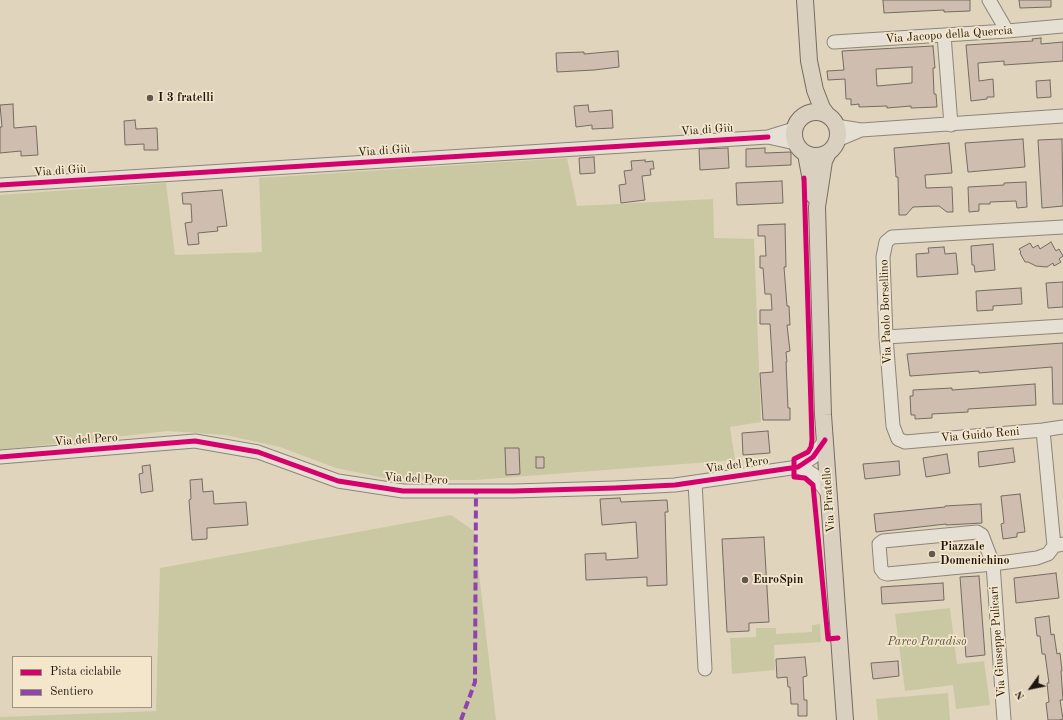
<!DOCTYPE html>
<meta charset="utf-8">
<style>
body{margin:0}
#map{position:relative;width:1063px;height:720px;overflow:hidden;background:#e0d4bd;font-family:"Old Standard TT",serif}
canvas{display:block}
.legend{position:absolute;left:12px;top:656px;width:140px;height:52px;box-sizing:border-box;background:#f4e6cb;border:1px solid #9e937f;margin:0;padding:5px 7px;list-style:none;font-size:12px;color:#1e160e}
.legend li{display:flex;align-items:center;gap:8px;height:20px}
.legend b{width:20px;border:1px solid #9e937f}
.north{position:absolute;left:1011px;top:668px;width:40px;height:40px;-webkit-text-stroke:3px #f4e6cb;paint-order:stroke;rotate:237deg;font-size:11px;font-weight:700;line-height:16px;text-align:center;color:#1e160e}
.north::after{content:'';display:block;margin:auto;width:14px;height:18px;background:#1e160e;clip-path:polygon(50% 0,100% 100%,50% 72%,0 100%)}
</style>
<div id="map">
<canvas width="1063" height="720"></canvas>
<ul class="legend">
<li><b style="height:5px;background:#d6006c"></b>Pista ciclabile</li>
<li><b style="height:5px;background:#8e44ad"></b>Sentiero</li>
</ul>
<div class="north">N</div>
</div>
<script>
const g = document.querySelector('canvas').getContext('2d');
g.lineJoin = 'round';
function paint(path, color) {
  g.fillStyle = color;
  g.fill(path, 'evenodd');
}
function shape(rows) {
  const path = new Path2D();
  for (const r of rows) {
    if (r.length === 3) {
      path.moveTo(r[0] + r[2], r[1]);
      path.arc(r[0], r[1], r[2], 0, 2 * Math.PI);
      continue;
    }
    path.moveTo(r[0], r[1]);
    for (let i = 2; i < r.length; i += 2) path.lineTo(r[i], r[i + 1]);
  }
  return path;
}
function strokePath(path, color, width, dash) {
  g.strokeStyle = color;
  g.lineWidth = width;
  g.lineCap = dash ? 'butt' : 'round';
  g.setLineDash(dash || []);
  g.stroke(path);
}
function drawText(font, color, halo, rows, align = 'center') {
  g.font = font + ' "Old Standard TT",serif';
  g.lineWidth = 3.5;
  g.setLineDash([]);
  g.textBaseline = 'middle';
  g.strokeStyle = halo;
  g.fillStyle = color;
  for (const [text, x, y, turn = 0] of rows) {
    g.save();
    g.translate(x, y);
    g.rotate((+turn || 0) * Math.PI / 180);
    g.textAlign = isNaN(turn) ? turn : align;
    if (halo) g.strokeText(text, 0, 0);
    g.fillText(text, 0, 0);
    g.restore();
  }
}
paint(shape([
 [567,158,577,206,713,199,714,238,754,239,761,422,730,427,735,460,475,480,433,480,384,478,336,468,280,447,225,435,168,431,0,450,0,195,166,183,175,255,262,252,259,178],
 [451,515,474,531,496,720,0,720,0,717,156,711,160,568],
 [950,608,957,664,984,661,990,705,956,709,953,685,905,691,895,614],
 [820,624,821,642,774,645,775,670,732,674,730,638,756,637,756,628,776,628,776,634,812,632,812,625],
 [948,693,950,720,878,720,876,699]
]), '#cac8a2');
const building = shape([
 [883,0,970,0,970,11,944,12,944,10,884,13,883,0],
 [1019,0,1051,0,1051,7,1020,8,1019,0],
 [1041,38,1041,44,1063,42,1063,61,1004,65,1004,61,978,63,979,81,993,79,994,97,987,97,987,99,971,101,966,45,1033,41,1032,39,1041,38],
 [933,46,935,68,933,68,934,94,936,94,937,107,911,108,911,106,887,108,887,106,859,107,859,104,851,105,851,99,846,99,845,79,828,80,827,71,844,70,842,51,933,46],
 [912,67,912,83,877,86,876,69,912,67],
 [618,51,619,67,594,70,557,72,556,53,584,52,584,54,618,51],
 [1050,80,1051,97,1037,98,1036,81,1050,80],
 [13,104,14,128,36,126,38,155,21,156,21,151,0,153,0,127,2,127,0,105,13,104],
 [588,105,589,112,612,110,613,128,592,129,592,125,576,127,574,106,588,105],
 [135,120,136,129,157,128,158,150,144,150,144,144,125,145,124,121,135,120],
 [1023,139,1025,167,968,172,965,143,1023,139],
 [1062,139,1063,206,1042,208,1038,140,1062,139],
 [949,143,952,173,925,175,926,188,952,187,953,212,947,212,939,206,913,207,906,215,899,215,898,177,896,177,894,148,949,143],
 [728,148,729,168,700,170,699,149,728,148],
 [765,148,765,153,791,152,791,165,746,167,746,149,765,148],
 [594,157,595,173,580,174,579,158,594,157],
 [645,160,645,162,653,161,654,169,650,169,651,175,642,176,645,200,621,203,619,185,626,184,624,171,632,170,631,161,645,160],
 [782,181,783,203,737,205,736,183,782,181],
 [1026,182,1027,207,1017,208,1016,201,990,202,990,204,979,204,979,211,969,212,968,187,1004,185,1004,183,1026,182],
 [222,190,227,226,217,227,218,231,198,233,199,244,188,245,185,223,192,222,191,204,183,204,182,193,222,190],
 [785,224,786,267,784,267,787,306,789,306,790,325,787,325,790,351,786,352,787,362,786,362,788,408,790,408,790,420,763,420,760,373,773,372,770,324,760,324,760,310,772,310,771,294,765,294,763,268,760,268,760,256,766,256,765,236,758,236,758,225,785,224],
 [1051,242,1056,251,1059,249,1063,256,1059,259,1061,262,1054,266,1053,263,1047,267,1036,266,1028,262,1025,262,1020,253,1021,252,1019,249,1030,243,1033,248,1038,245,1040,249,1051,242],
 [993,244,995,270,975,272,974,265,972,265,971,246,993,244],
 [944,247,945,254,956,253,958,274,917,277,916,254,929,253,928,248,944,247],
 [1063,282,1063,307,1048,308,1046,283,1063,282],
 [1021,288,1022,304,993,306,993,310,977,311,976,291,1021,288],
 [1063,343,1063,404,1053,404,1052,367,979,373,979,371,910,376,907,354,1063,343],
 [1035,384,1036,405,968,409,968,412,932,414,932,418,915,419,915,415,911,415,910,396,913,396,913,390,952,388,952,390,1035,384],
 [768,431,770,453,743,455,742,433,768,431],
 [505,448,519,448,520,474,506,475,505,448],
 [1013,448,1015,462,979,467,978,452,1013,448],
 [947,454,950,473,926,477,923,458,947,454],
 [536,457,544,457,544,468,536,468,536,457],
 [899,461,900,475,865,479,863,464,899,461],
 [150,465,153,491,141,493,139,474,143,473,142,466,150,465],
 [202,479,203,492,213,491,214,504,246,502,248,525,207,528,207,539,192,540,189,500,191,499,190,480,202,479],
 [1020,494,1025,532,1017,533,1017,537,1003,539,1001,524,1004,523,1001,496,1020,494],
 [620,498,621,502,667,500,668,512,665,512,667,585,647,586,647,577,586,580,585,554,606,553,606,560,638,558,636,522,602,525,600,499,620,498],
 [981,504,982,523,946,525,946,524,876,532,874,514,945,507,945,506,981,504],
 [764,537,769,622,749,623,749,631,727,632,722,539,764,537],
 [1056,573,1059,598,1016,603,1014,578,1056,573],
 [979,576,985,655,966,657,960,577,979,576],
 [943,583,944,600,882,604,881,587,943,583],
 [1049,616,1051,635,1054,634,1057,654,1060,653,1062,671,1061,671,1063,700,1060,700,1063,719,1059,720,1048,720,1046,703,1049,702,1047,683,1049,683,1045,654,1042,654,1040,636,1037,636,1035,618,1049,616],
 [805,657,807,676,803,677,804,700,807,700,807,716,798,716,798,704,791,704,790,687,788,687,787,677,777,678,776,659,805,657],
 [898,661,899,676,873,679,871,663,898,661]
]);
paint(building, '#cfbdaf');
strokePath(building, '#736c60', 1);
const minor = shape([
 [989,0,1007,31],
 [944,35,951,125],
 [834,42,1007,31,1063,26],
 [836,126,861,130,837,140],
 [794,129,768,137,795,143],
 [861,130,1063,116],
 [0,185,768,137],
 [1063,227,892,237,886,242,883,257,886,337,893,426,898,439,905,442,1043,430,1063,427],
 [886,337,1063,326],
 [1043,430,1054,546],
 [0,457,195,441,258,452,338,481,403,491,514,491,615,488,675,485,798,467,813,457,825,440],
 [798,467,806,470,814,475,829,495],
 [695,482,705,669],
 [1004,720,993,564,982,535,977,532,883,541,879,544,881,569,884,573,887,574,993,564,1037,558,1048,554,1054,546,1063,544]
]);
const major = shape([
 [805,0,809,61,815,90,822,108,827,115],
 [816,134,22],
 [828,153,824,161,817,207,823,415,845,720],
 [806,154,814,196]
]);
strokePath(minor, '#8d8578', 15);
strokePath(major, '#736c60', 18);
strokePath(minor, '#e6e0d4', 13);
strokePath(major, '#dad0c0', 16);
strokePath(shape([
 [461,720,475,682,476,491]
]), '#8e44ad', 4, [8, 4]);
strokePath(shape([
 [804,178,812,440,811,447,808,452,794,459,794,477,805,478,813,485,828,639,838,638],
 [0,185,768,137],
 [0,457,195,441,258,452,338,481,403,491,514,491,615,488,675,485,798,467,813,457,825,440]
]), '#d6006c', 5);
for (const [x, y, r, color] of [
 [150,98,4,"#62584b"],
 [932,554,4,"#62584b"],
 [745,580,4,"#62584b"]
]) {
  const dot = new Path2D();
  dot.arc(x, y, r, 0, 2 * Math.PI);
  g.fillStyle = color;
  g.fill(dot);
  strokePath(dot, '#f4e6cb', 1.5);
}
drawText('12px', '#1e160e', '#f4e6cb', [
 ["Via Jacopo della Quercia",949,35,-4],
 ["Via di Giù",707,130,-4],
 ["Via di Giù",384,151,-4],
 ["Via di Giù",60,171,-4],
 ["Via Paolo Borsellino",886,312,-92],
 ["Via Guido Reni",980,435,-5],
 ["Via del Pero",86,440,-4],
 ["Via del Pero",737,465,-8],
 ["Via del Pero",416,479,3],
 ["Via Piratello",829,500,-94],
 ["Via Giuseppe Pulicari",998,642,-94]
]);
drawText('bold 12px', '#1e160e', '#f4e6cb', [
 ["I 3 fratelli",158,98],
 ["Piazzale",940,547],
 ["Domenichino",940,561],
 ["EuroSpin",753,580]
], 'left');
drawText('italic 12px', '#54513a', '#f4e6cb', [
 ["Parco Paradiso",927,642]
]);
</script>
